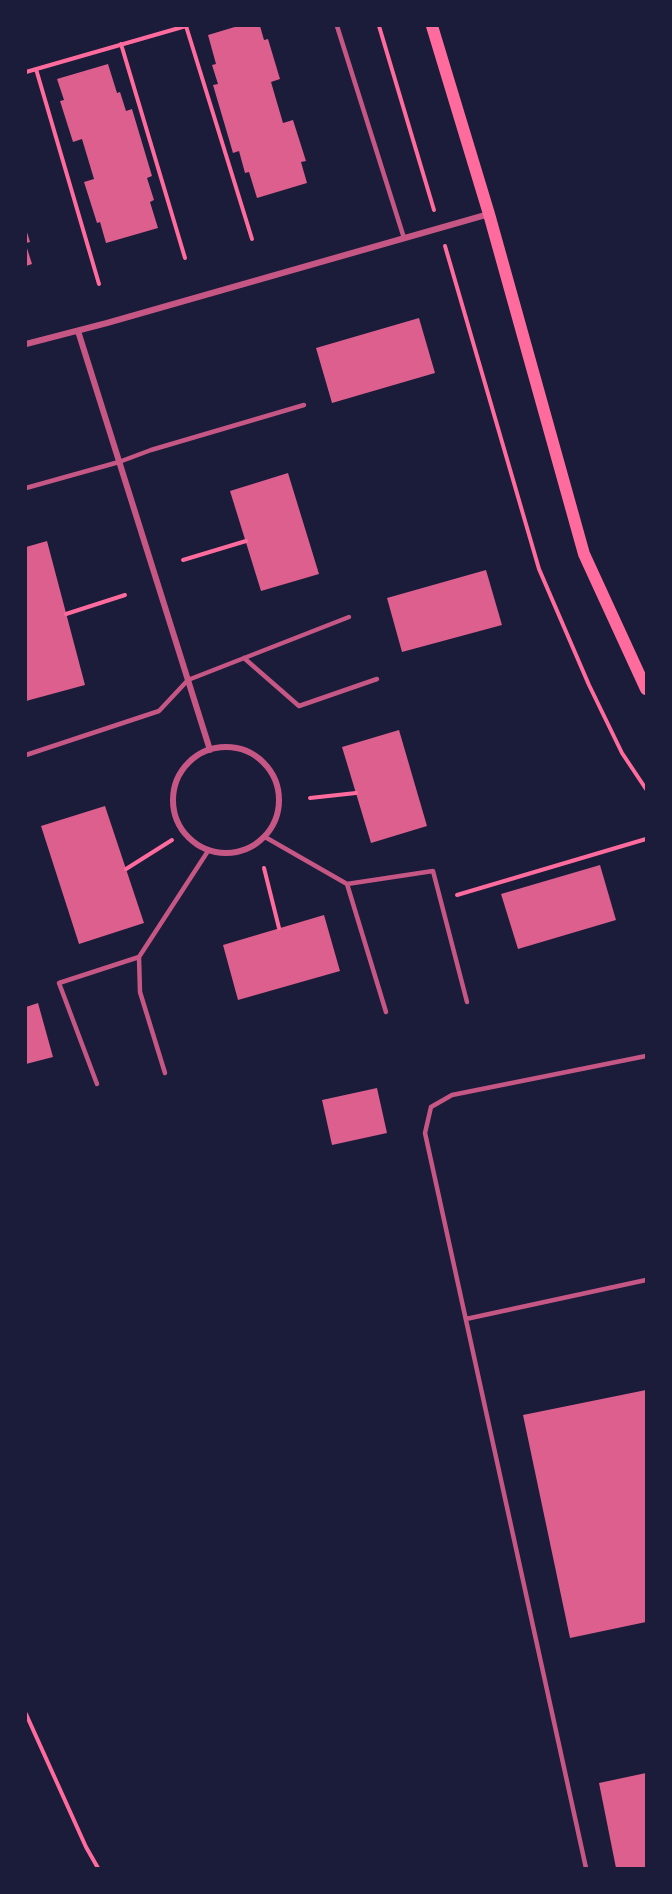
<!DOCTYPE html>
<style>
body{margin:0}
#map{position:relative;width:672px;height:1894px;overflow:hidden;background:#1b1b3a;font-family:Signika,sans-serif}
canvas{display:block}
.frame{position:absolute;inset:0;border:27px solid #1b1b3a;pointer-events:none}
</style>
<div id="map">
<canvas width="672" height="1894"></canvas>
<div class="frame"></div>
</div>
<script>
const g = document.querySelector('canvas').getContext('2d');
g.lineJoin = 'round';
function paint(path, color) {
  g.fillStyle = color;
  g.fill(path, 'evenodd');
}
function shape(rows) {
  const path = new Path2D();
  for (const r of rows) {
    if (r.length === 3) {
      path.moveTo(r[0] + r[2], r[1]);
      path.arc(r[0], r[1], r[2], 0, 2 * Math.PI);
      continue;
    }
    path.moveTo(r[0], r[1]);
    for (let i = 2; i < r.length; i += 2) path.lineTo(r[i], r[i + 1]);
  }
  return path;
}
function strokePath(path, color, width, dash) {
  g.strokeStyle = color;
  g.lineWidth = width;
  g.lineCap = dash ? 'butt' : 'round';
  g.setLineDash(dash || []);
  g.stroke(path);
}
paint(shape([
 [238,26,260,26,264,40,268,39,280,79,271,82,283,123,293,120,306,161,301,162,307,183,257,198,249,172,245,173,239,151,233,153,213,85,218,84,212,65,216,64,208,35],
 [108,64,117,93,120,92,126,111,132,109,152,176,147,178,154,200,150,202,158,228,106,243,100,222,97,223,84,182,94,179,82,139,73,142,60,101,64,100,57,79],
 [26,229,30,242,26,243],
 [26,245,32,264,26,266],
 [419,318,435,373,332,403,316,348],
 [288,473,319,574,261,591,230,491],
 [47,541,85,685,26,701,26,547],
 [486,570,502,625,402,652,387,598],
 [399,730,427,826,371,843,342,747],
 [105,806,144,923,79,944,41,826],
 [600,865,616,920,518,949,501,894],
 [324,915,340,971,238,1000,223,945],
 [38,1003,53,1057,26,1064,26,1007],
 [377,1088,387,1133,332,1145,322,1100],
 [646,1390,646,1622,570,1638,523,1415],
 [646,1773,646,1868,616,1868,599,1783]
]), '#dd5f8e');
strokePath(shape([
 [186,26,252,239],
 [379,26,434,210],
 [121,44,185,258],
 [36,69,99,284],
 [26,72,186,26],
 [445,246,539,569,589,685,622,753,646,789],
 [183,560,246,541],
 [66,614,125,595],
 [310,798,356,793],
 [264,868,279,928],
 [126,869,172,840],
 [457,895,646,839],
 [26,1714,86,1847,98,1868]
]), '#ff6b9d', 4);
strokePath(shape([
 [337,26,404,238],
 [26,488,119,462,151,450,304,405],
 [244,658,299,706,377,679],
 [26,755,159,711,188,680,349,617],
 [265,837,347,884,386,1012],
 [347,884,433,871,467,1002],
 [139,957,140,992,165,1073],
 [97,1084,59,983,139,957,208,851],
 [466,1319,646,1280],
 [586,1868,425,1133,431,1107,452,1095,646,1056]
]), '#c65784', 4.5);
strokePath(shape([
 [78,331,210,750],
 [26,344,107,323,489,214],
 [226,800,53]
]), '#c65784', 6);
strokePath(shape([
 [432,26,489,214,584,554,646,689]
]), '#ff6b9d', 12);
</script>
